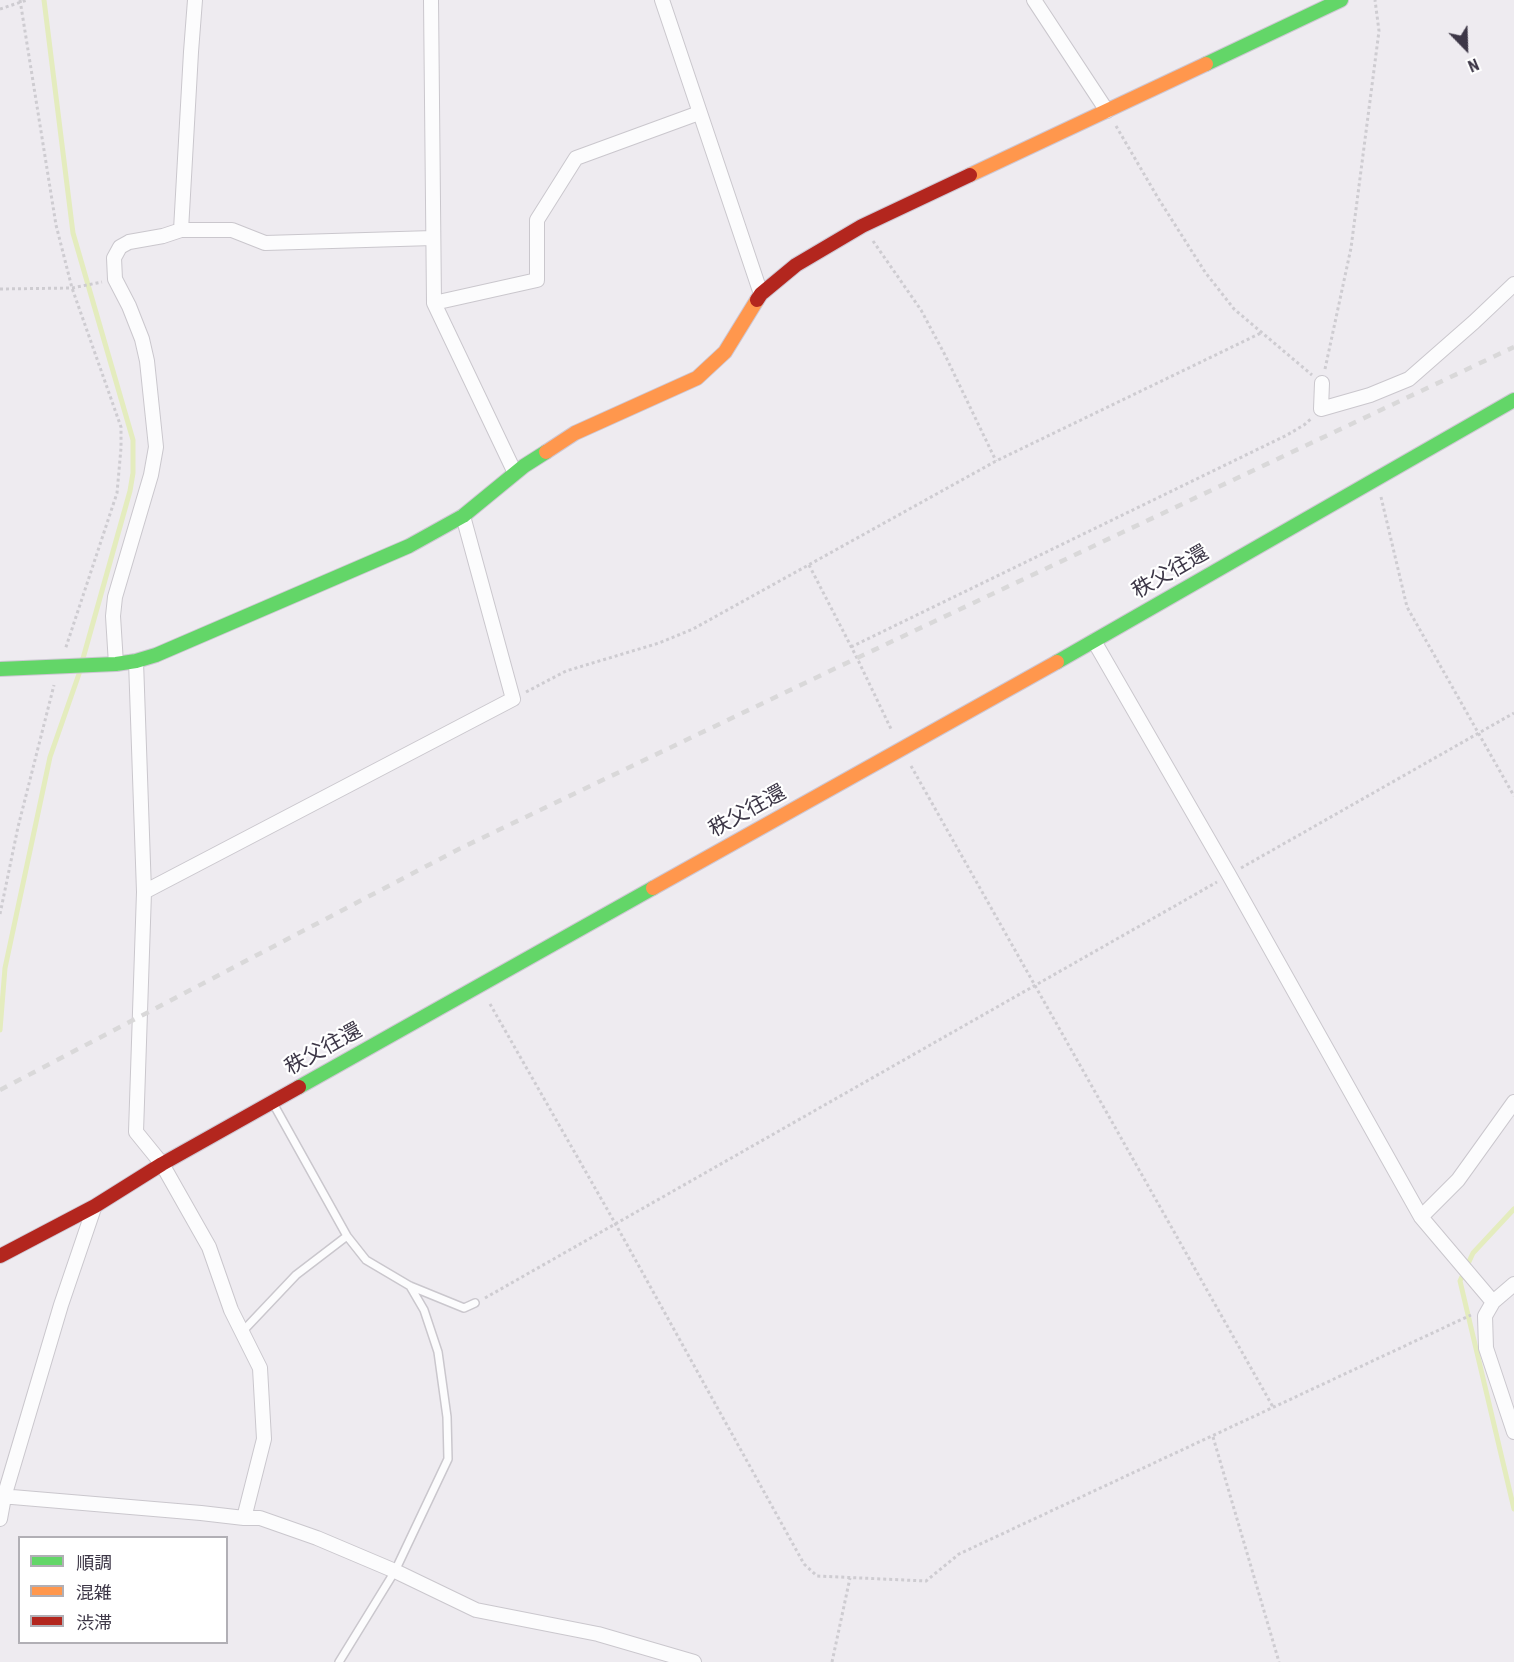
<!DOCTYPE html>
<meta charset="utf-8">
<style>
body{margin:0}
#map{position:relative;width:1514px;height:1662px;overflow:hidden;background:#eeebf0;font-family:"Roboto Condensed","Noto Sans JP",sans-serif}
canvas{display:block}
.legend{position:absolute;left:18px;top:1536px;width:210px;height:108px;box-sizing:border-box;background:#fff;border:2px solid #b1afb5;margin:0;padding:8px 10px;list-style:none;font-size:18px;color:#3d3747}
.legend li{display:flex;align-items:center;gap:12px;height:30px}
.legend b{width:30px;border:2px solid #b1afb5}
.north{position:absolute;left:1436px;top:18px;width:60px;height:60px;-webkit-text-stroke:4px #fff;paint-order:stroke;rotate:157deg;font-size:16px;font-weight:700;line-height:24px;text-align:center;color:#3d3747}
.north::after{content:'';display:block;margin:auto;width:21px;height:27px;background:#3d3747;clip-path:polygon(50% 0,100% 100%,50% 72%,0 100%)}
</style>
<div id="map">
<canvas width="1514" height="1662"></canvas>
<ul class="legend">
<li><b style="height:8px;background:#63d668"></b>順調</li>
<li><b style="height:8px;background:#ff974d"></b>混雑</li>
<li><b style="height:8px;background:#b3261e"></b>渋滞</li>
</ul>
<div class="north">N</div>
</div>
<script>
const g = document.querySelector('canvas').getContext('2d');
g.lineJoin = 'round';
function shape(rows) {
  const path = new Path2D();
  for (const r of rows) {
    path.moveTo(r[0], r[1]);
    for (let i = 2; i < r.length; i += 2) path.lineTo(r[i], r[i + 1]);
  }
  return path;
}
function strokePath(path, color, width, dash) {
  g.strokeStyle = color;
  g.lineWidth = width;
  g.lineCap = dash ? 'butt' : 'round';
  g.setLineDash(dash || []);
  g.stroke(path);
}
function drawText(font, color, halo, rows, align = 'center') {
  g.font = font + ' "Roboto Condensed","Noto Sans JP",sans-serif';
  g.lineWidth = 4.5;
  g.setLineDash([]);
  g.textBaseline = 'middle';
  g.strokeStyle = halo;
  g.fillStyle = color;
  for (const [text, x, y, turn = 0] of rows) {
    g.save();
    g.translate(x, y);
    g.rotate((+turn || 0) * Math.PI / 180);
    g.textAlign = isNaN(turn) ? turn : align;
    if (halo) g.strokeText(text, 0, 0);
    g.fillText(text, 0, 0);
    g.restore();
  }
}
strokePath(shape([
 [44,0,73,233,133,440,133,473,130,491,82,662],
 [0,1030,5,968,50,757,80,671],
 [1514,1209,1473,1253,1460,1281,1514,1509]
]), '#e4ecbe', 5);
const lane = shape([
 [274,1105,347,1236,366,1260,410,1286,464,1308,475,1303],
 [242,1332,296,1275,347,1236],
 [339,1662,395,1571,448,1459,447,1417,438,1352,424,1310,410,1286]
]);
const street = shape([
 [431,0,434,303,515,473],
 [662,0,761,294],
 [1034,0,1107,111],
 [181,230,232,230,265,243,433,238],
 [434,303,537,280,537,220,576,158,699,113],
 [1322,383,1321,409,1370,395,1409,379,1474,322,1514,284],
 [1094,641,1229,875,1421,1217,1493,1302],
 [136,661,144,892,136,1132,162,1164,209,1247,231,1310,260,1368,264,1439,244,1518],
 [116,664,113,616,115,597,151,475,156,447,147,361,142,339,129,306,115,279,114,258,120,247,129,242,163,236,181,230,191,52,195,0],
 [144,892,513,699,463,516],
 [1421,1217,1458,1180,1514,1102],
 [1514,1284,1493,1302,1485,1316,1486,1348,1514,1432],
 [0,1496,201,1513,244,1518,260,1518,317,1538,395,1571,476,1610,598,1634,694,1662],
 [0,1519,4,1497,61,1305,94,1208]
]);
const fast = shape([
 [1206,64,1341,0],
 [1057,662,1514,400],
 [0,669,116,664,136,661,156,655,409,546,463,516,524,466,546,452],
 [299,1087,653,888]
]);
const slow = shape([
 [970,175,1206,64],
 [546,452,575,433,697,378,725,352,757,300],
 [653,888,1057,662]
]);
const jam = shape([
 [757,300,761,294,796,265,862,226,970,175],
 [0,1256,95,1206,162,1164,299,1087]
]);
strokePath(lane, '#cac7cd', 10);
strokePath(street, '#cac7cd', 16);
strokePath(fast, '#cec7d3', 16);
strokePath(slow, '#cec7d3', 16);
strokePath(jam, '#cec7d3', 16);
strokePath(shape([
 [20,0,56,225,72,288,121,427,121,448,117,493,65,650],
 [0,9,27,0],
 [1116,126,1158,198,1205,272,1234,309,1312,375],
 [873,241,921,310,945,355,996,461],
 [0,289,72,288,102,282],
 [1325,369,1351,248,1379,31,1375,0],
 [1381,497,1407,607,1514,796],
 [809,565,857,658,892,731],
 [851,647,1287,435,1304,425,1312,418],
 [526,692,566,671,659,643,693,629,996,461,1261,333],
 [911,766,1273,1407],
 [1241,868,1514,713],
 [0,914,18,827,54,685],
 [490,1004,615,1223,804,1564,817,1576,926,1581,959,1554,1471,1315],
 [485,1298,1217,882],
 [1213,1437,1279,1662],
 [832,1662,850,1578]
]), '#ceccd1', 3, [3, 3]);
strokePath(lane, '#fcfcfd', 7);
strokePath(street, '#fcfcfd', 14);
strokePath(fast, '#63d668', 14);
strokePath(slow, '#ff974d', 14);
strokePath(jam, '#b3261e', 14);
strokePath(shape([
 [0,1090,459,849,857,658,1514,347]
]), '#d9d8d9', 4.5, [8, 8]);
drawText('21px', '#3d3747', '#fff', [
 ["秩父往還",1171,573,-30],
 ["秩父往還",748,812,-29],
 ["秩父往還",324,1050,-29]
]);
</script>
